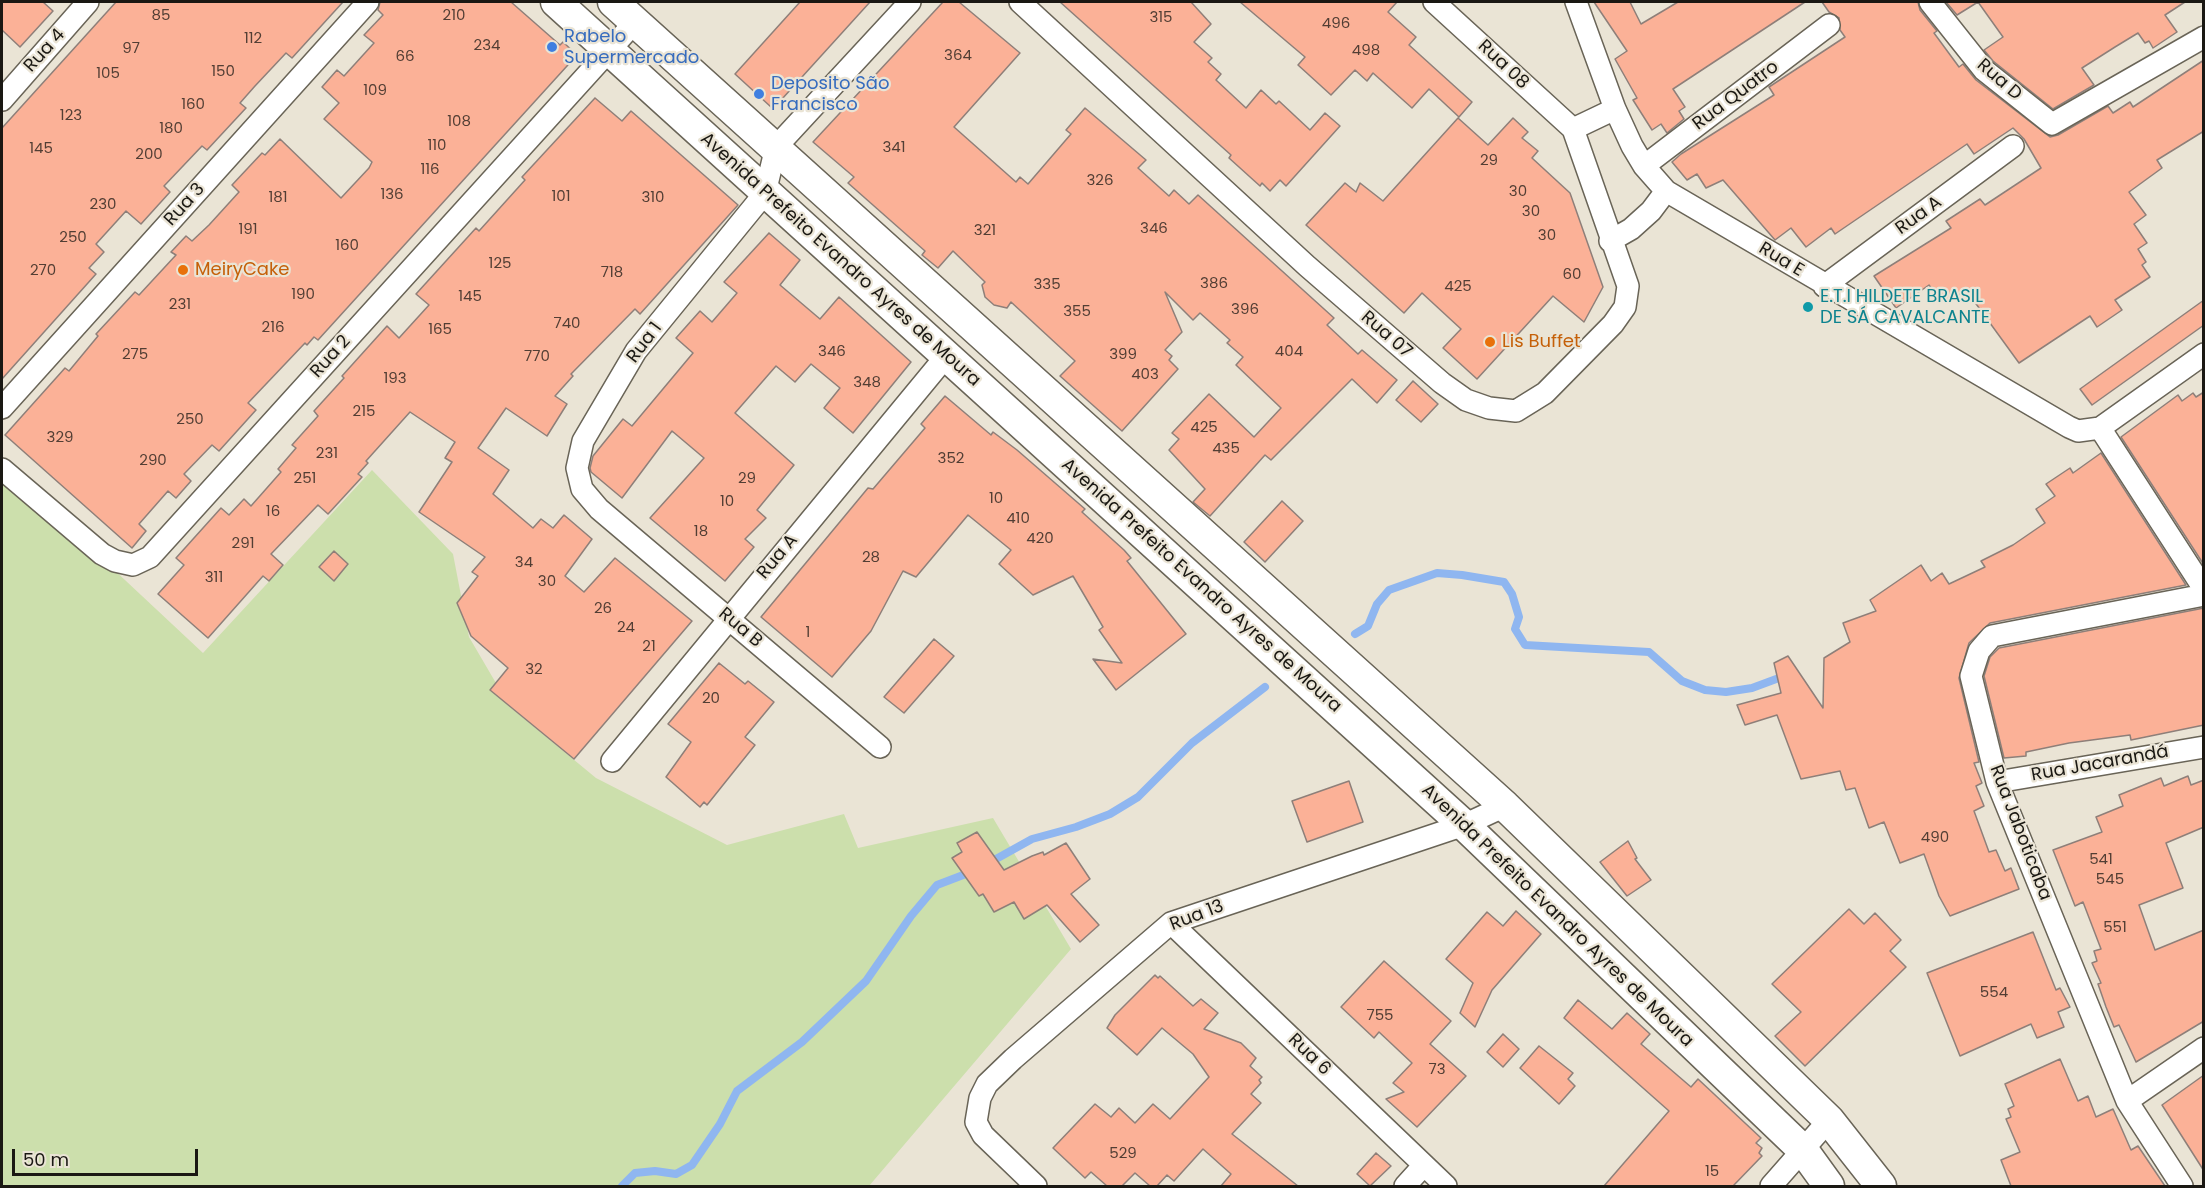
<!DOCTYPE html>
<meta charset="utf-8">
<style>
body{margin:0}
#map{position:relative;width:2205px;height:1188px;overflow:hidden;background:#eae4d5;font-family:Poppins,sans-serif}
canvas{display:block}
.frame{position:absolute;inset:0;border:3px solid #1a1813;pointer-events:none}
.scale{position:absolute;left:12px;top:1149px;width:186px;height:27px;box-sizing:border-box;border:3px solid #1a1813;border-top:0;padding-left:8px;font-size:18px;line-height:21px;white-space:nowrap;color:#1a1813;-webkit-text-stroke:4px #eae4d5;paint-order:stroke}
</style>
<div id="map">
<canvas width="2205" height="1188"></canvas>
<div class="frame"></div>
<div class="scale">50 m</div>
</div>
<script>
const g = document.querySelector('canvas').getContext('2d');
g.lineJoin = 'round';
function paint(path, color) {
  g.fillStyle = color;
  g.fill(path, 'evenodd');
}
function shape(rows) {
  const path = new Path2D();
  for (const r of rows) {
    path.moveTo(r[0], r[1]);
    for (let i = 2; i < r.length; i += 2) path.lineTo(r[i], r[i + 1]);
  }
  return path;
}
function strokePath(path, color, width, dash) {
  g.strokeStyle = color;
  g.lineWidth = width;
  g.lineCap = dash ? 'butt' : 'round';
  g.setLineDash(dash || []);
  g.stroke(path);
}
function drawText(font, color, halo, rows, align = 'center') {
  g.font = font + ' Poppins,sans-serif';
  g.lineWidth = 4.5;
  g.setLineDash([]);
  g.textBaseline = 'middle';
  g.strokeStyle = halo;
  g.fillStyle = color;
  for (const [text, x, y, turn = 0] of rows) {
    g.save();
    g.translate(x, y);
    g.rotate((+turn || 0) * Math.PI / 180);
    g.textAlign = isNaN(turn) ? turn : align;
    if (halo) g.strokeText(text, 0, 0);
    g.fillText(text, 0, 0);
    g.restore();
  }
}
paint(shape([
 [2,465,203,653,372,470,453,554,469,637,510,707,596,778,727,845,844,814,858,848,993,818,1071,949,869,1186,2,1186]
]), '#ccdfac');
strokePath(shape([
 [1355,634,1368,626,1377,604,1389,590,1437,573,1462,575,1504,582,1512,594,1519,617,1515,629,1525,645,1649,652,1682,681,1705,690,1726,692,1752,688,1787,675],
 [987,864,1032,839,1076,827,1110,814,1138,797,1192,743,1265,687],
 [622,1186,635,1173,655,1171,676,1174,692,1165,720,1124,737,1091,802,1042,866,981,911,916,937,885,971,872]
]), '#8fb6f0', 8);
const building = shape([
 [2,2,43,2,53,11,20,47,2,30,2,2],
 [116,2,343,2,292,58,286,53,255,86,240,103,246,108,207,150,202,146,164,186,170,192,141,224,126,211,96,244,104,252,89,268,96,274,2,379,2,128,116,2],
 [380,2,511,2,560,45,563,42,577,55,318,340,314,337,307,345,305,343,248,403,256,410,219,451,212,445,184,474,191,481,176,498,168,491,139,524,146,531,132,548,5,435,65,368,69,371,98,336,96,334,135,292,139,295,176,255,171,252,186,236,192,241,209,225,239,192,232,185,262,153,265,155,280,139,341,198,369,168,372,162,324,119,339,103,322,87,337,70,344,76,374,43,364,35,383,15,378,10,380,2],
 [800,2,870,2,782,99,780,97,771,107,735,74,800,2],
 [943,2,959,2,1020,53,954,127,1016,182,1020,177,1028,184,1071,134,1066,130,1085,108,1146,160,1138,168,1169,196,1174,190,1189,204,1198,195,1334,318,1327,325,1358,354,1362,350,1397,380,1377,403,1352,379,1271,460,1265,455,1210,516,1193,502,1205,489,1169,450,1179,439,1172,433,1209,394,1254,437,1281,408,1236,365,1243,357,1227,343,1230,340,1200,313,1193,320,1165,292,1182,332,1165,350,1172,356,1169,360,1178,369,1122,431,1060,376,1075,361,1011,302,1007,308,994,305,985,297,982,285,985,282,953,251,938,268,922,255,925,251,848,183,854,177,813,142,943,2],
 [1060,2,1191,2,1211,24,1194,42,1212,58,1208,62,1221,74,1216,80,1246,108,1261,90,1276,104,1279,101,1310,130,1325,113,1340,126,1286,186,1280,180,1270,191,1262,183,1260,186,1229,158,1231,155,1060,2],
 [1240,2,1397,2,1388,12,1416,37,1409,45,1472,102,1459,117,1429,89,1412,108,1373,73,1367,81,1355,70,1331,95,1298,65,1305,57,1240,2],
 [1594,2,1630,2,1641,24,1678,2,1805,2,1673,89,1685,107,1679,111,1684,119,1667,133,1661,124,1652,130,1633,100,1637,98,1615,59,1627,51,1594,2],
 [1822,2,1918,2,1920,10,1937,31,1934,33,1959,67,1963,64,1976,80,2050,137,2058,135,2108,106,2113,113,2130,102,2133,107,2204,60,2204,131,2157,160,2162,168,2129,192,2146,215,2134,224,2147,243,2138,249,2146,262,2142,265,2150,277,2115,300,2122,310,2097,327,2090,316,2019,363,1966,290,1947,302,1938,289,1934,292,1929,285,1896,308,1874,276,1951,228,1946,221,1980,199,1985,205,2041,168,2024,139,2013,128,1974,154,1967,144,1835,234,1831,228,1806,247,1791,228,1775,240,1723,180,1706,188,1697,174,1687,180,1672,162,1681,154,1774,95,1769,87,1845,37,1840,30,1839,18,1829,12,1822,2],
 [1946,2,2185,2,2165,15,2177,32,2153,48,2149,41,2145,43,2138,33,2115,47,2082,68,2094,85,2053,109,1993,61,1984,50,2003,37,1978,2,1957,15,1946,2],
 [595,98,622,121,631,111,738,205,640,314,635,309,571,374,573,376,555,396,567,404,547,436,506,408,478,448,509,470,493,494,533,528,541,519,553,528,564,515,592,539,565,576,584,592,615,558,692,621,574,759,490,690,508,668,471,636,457,603,478,576,472,572,485,557,419,512,452,462,445,458,455,442,410,412,366,461,368,463,358,474,362,477,328,514,318,505,271,554,283,565,269,581,263,576,208,638,158,594,184,565,176,558,221,508,229,515,244,499,251,506,281,472,278,469,296,448,292,445,318,416,314,411,344,378,342,376,387,326,399,338,429,305,416,294,476,228,479,231,525,180,522,177,595,98],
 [1458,118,1488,145,1513,118,1528,132,1522,138,1538,151,1532,158,1570,193,1603,287,1584,322,1553,296,1477,379,1443,348,1461,329,1422,293,1404,313,1306,225,1345,183,1356,192,1360,183,1383,201,1458,118],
 [769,233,800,260,780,285,820,319,839,297,911,362,853,433,824,408,840,388,811,364,795,382,776,366,735,413,794,465,757,510,766,518,745,539,754,547,725,581,650,518,704,458,672,431,622,498,591,472,590,468,593,456,623,419,632,426,693,353,676,338,700,311,712,322,737,293,724,282,769,233],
 [2204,300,2204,325,2092,405,2080,389,2204,300],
 [1413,381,1438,404,1421,422,1396,400,1413,381],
 [2204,392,2204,565,2121,437,2178,395,2182,401,2193,393,2196,397,2204,392],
 [945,396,991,435,993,432,1017,450,1085,509,1082,512,1124,550,1131,558,1127,561,1186,634,1116,690,1093,659,1122,663,1099,630,1103,627,1073,576,1033,595,999,564,1011,550,968,515,916,577,903,571,871,631,832,677,761,617,868,488,873,489,925,428,921,424,945,396],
 [2101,453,2186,585,1990,623,1969,643,1959,678,1979,762,1974,763,1982,783,1976,786,1984,806,1974,811,1989,852,1996,850,2005,871,2011,868,2019,889,1950,916,1939,896,1924,854,1900,863,1884,822,1869,828,1855,788,1846,790,1840,771,1801,779,1777,715,1745,725,1737,705,1781,693,1774,663,1788,656,1823,708,1824,658,1850,642,1843,623,1876,611,1870,600,1921,565,1931,581,1942,573,1949,584,1985,567,1981,561,2013,545,2045,523,2036,509,2055,496,2046,484,2070,468,2073,473,2101,453],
 [1282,501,1303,521,1265,562,1244,542,1282,501],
 [334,551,348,564,334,581,319,567,334,551],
 [2204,608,2204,725,2131,740,2130,735,2069,743,2026,752,2026,756,2004,758,1984,676,1990,657,1999,648,2204,608],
 [934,639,954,656,904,713,884,697,934,639],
 [719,663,745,684,748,681,774,702,745,737,755,745,707,805,704,802,700,807,666,777,691,742,668,724,719,663],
 [2188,776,2191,785,2204,780,2204,827,2166,843,2183,888,2139,905,2155,950,2204,930,2204,1021,2136,1062,2119,1025,2114,1027,2106,1007,2098,984,2101,983,2092,963,2097,961,2094,951,2101,949,2083,902,2075,906,2053,850,2102,832,2096,817,2123,806,2119,795,2161,778,2164,786,2188,776],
 [1349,781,1363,822,1307,842,1292,801,1349,781],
 [977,832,1004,870,1032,856,1043,852,1044,855,1066,843,1090,879,1071,894,1099,925,1080,942,1047,905,1024,919,1014,902,994,912,983,894,979,896,952,858,962,852,957,843,977,832],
 [1628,841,1637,858,1635,859,1651,880,1627,896,1600,862,1628,841],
 [1849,909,1864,924,1875,913,1901,940,1890,951,1906,967,1805,1066,1775,1036,1801,1012,1772,984,1849,909],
 [1516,911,1541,934,1492,990,1475,1027,1460,1013,1473,983,1446,959,1487,912,1503,926,1516,911],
 [2033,932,2056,990,2060,988,2070,1007,2058,1012,2064,1027,2037,1038,2031,1024,1960,1056,1927,973,2033,932],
 [1384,961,1451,1021,1430,1044,1466,1076,1417,1127,1386,1099,1404,1092,1393,1083,1412,1063,1379,1032,1374,1038,1341,1007,1384,961],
 [1155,975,1158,978,1160,976,1193,1006,1201,999,1218,1013,1204,1029,1241,1043,1256,1058,1250,1066,1262,1077,1259,1080,1261,1083,1251,1094,1261,1103,1232,1134,1298,1186,1221,1186,1231,1174,1203,1149,1174,1181,1167,1175,1157,1186,1150,1186,1135,1173,1122,1186,1107,1186,1091,1172,1085,1178,1053,1148,1095,1104,1111,1117,1119,1108,1135,1123,1153,1104,1170,1119,1209,1077,1193,1054,1162,1028,1137,1055,1107,1028,1115,1015,1155,975],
 [1578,1000,1612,1029,1627,1013,1650,1034,1641,1044,1691,1087,1698,1079,1761,1138,1756,1143,1762,1148,1759,1153,1762,1156,1733,1186,1604,1186,1669,1111,1564,1018,1578,1000],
 [1503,1034,1519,1049,1503,1067,1487,1052,1503,1034],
 [1539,1046,1573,1073,1568,1079,1575,1086,1559,1104,1520,1068,1539,1046],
 [2060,1059,2078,1101,2088,1096,2096,1117,2113,1109,2131,1150,2138,1146,2165,1186,2011,1186,2001,1160,2020,1152,2006,1119,2011,1117,2008,1109,2014,1106,2005,1084,2060,1059],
 [2204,1075,2204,1171,2162,1105,2204,1075],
 [1376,1153,1391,1166,1370,1186,1357,1174,1376,1153]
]);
paint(building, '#fbb197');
strokePath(building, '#8e7f79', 1.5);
const street = shape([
 [1020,2,1307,266,1442,383,1466,400,1489,408,1516,411,1545,393,1613,324,1625,307,1628,286,1573,129,1434,2],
 [1576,2,1615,109,1632,146,1644,166,1666,191,2069,427,2078,431,2100,428,2204,354],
 [1930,2,1984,70,2052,124,2204,37],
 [2,100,88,2],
 [1573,129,1615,109],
 [1644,166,1829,25],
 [1610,241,1631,229,1651,211,1666,191],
 [1824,286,2013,146],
 [2,408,368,2],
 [2100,428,2204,589],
 [2,469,102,554,115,561,133,565,150,557,635,22],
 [880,747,599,509,582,489,577,468,583,441,636,351,765,193,776,147,910,2],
 [612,761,947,355],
 [1997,782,2204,747],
 [1171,923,1446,1186],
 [2127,1101,2204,1048],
 [1036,1186,983,1135,976,1122,980,1098,987,1084,1013,1059,1171,923,1464,825,1505,806],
 [1405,1186,1424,1165],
 [1771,1186,1829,1120],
 [2182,1186,2127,1101,1997,782,1971,676,1979,651,1992,636,2204,595]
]);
const secondary = shape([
 [556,2,1464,825,1803,1150,1829,1186],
 [613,2,1505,806,1829,1120,1881,1186]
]);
strokePath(street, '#696457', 24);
strokePath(secondary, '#696457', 33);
strokePath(street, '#fff', 21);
strokePath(secondary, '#fff', 30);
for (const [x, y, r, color] of [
 [552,47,6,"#3f7fe0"],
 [759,94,6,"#3f7fe0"],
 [183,270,6,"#e8710a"],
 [1808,307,6,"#0f9aa8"],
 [1490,342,6,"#e8710a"]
]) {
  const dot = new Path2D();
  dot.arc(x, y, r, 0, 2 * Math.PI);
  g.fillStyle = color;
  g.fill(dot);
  strokePath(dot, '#eae4d5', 2);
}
drawText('15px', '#523e34', null, [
 ["85",161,16],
 ["210",454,16],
 ["315",1161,18],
 ["496",1336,24],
 ["112",253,39],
 ["234",487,46],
 ["97",131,49],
 ["498",1366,51],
 ["364",958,56],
 ["66",405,57],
 ["150",223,72],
 ["105",108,74],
 ["109",375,91],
 ["160",193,105],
 ["123",71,116],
 ["108",459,122],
 ["180",171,129],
 ["110",437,146],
 ["341",894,148],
 ["145",41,149],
 ["200",149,155],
 ["29",1489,161],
 ["116",430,170],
 ["326",1100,181],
 ["30",1518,192],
 ["136",392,195],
 ["101",561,197],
 ["181",278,198],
 ["310",653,198],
 ["230",103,205],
 ["30",1531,212],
 ["346",1154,229],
 ["191",248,230],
 ["321",985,231],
 ["30",1547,236],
 ["250",73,238],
 ["160",347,246],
 ["125",500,264],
 ["270",43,271],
 ["718",612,273],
 ["60",1572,275],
 ["386",1214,284],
 ["335",1047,285],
 ["425",1458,287],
 ["190",303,295],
 ["145",470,297],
 ["231",180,305],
 ["396",1245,310],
 ["355",1077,312],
 ["740",567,324],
 ["216",273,328],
 ["165",440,330],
 ["346",832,352],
 ["404",1289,352],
 ["275",135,355],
 ["399",1123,355],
 ["770",537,357],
 ["403",1145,375],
 ["193",395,379],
 ["348",867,383],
 ["215",364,412],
 ["250",190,420],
 ["425",1204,428],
 ["329",60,438],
 ["435",1226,449],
 ["231",327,454],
 ["352",951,459],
 ["290",153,461],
 ["251",305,479],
 ["29",747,479],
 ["10",996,499],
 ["10",727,502],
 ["16",273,512],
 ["410",1018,519],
 ["18",701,532],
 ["420",1040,539],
 ["291",243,544],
 ["28",871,558],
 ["34",524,563],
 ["311",214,578],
 ["30",547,582],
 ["26",603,609],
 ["24",626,628],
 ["1",808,633],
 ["21",649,647],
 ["32",534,670],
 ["20",711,699],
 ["490",1935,838],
 ["541",2101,860],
 ["545",2110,880],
 ["551",2115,928],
 ["554",1994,993],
 ["755",1380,1016],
 ["73",1437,1070],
 ["529",1123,1154],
 ["15",1712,1172]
]);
drawText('18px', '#366cbe', '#eae4d5', [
 ["Rabelo",564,37],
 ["Supermercado",564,58],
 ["Deposito São",771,84],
 ["Francisco",771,105]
], 'left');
drawText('18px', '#1a1813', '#eae4d5', [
 ["Rua 4",45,51,-48],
 ["Rua 08",1503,65,43],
 ["Rua D",1999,80,41],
 ["Rua Quatro",1736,96,-37],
 ["Rua 3",185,205,-48],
 ["Rua A",1919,216,-36],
 ["Avenida Prefeito Evandro Ayres de Moura",840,260,42],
 ["Rua E",1781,260,31],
 ["Rua 07",1386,335,41],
 ["Rua 1",645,343,-53],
 ["Rua 2",331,357,-48],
 ["Rua A",778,557,-50],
 ["Avenida Prefeito Evandro Ayres de Moura",1201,586,42],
 ["Rua B",740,628,40],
 ["Rua Jacarandá",2100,764,-10],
 ["Rua Jaboticaba",2020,833,69],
 ["Rua 13",1197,916,-21],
 ["Avenida Prefeito Evandro Ayres de Moura",1557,916,44],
 ["Rua 6",1309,1055,44]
]);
drawText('18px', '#c56008', '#eae4d5', [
 ["MeiryCake",195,270],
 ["Lis Buffet",1502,342]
], 'left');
drawText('18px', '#0d838f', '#eae4d5', [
 ["E.T.I HILDETE BRASIL",1820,297],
 ["DE SÁ CAVALCANTE",1820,318]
], 'left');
</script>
